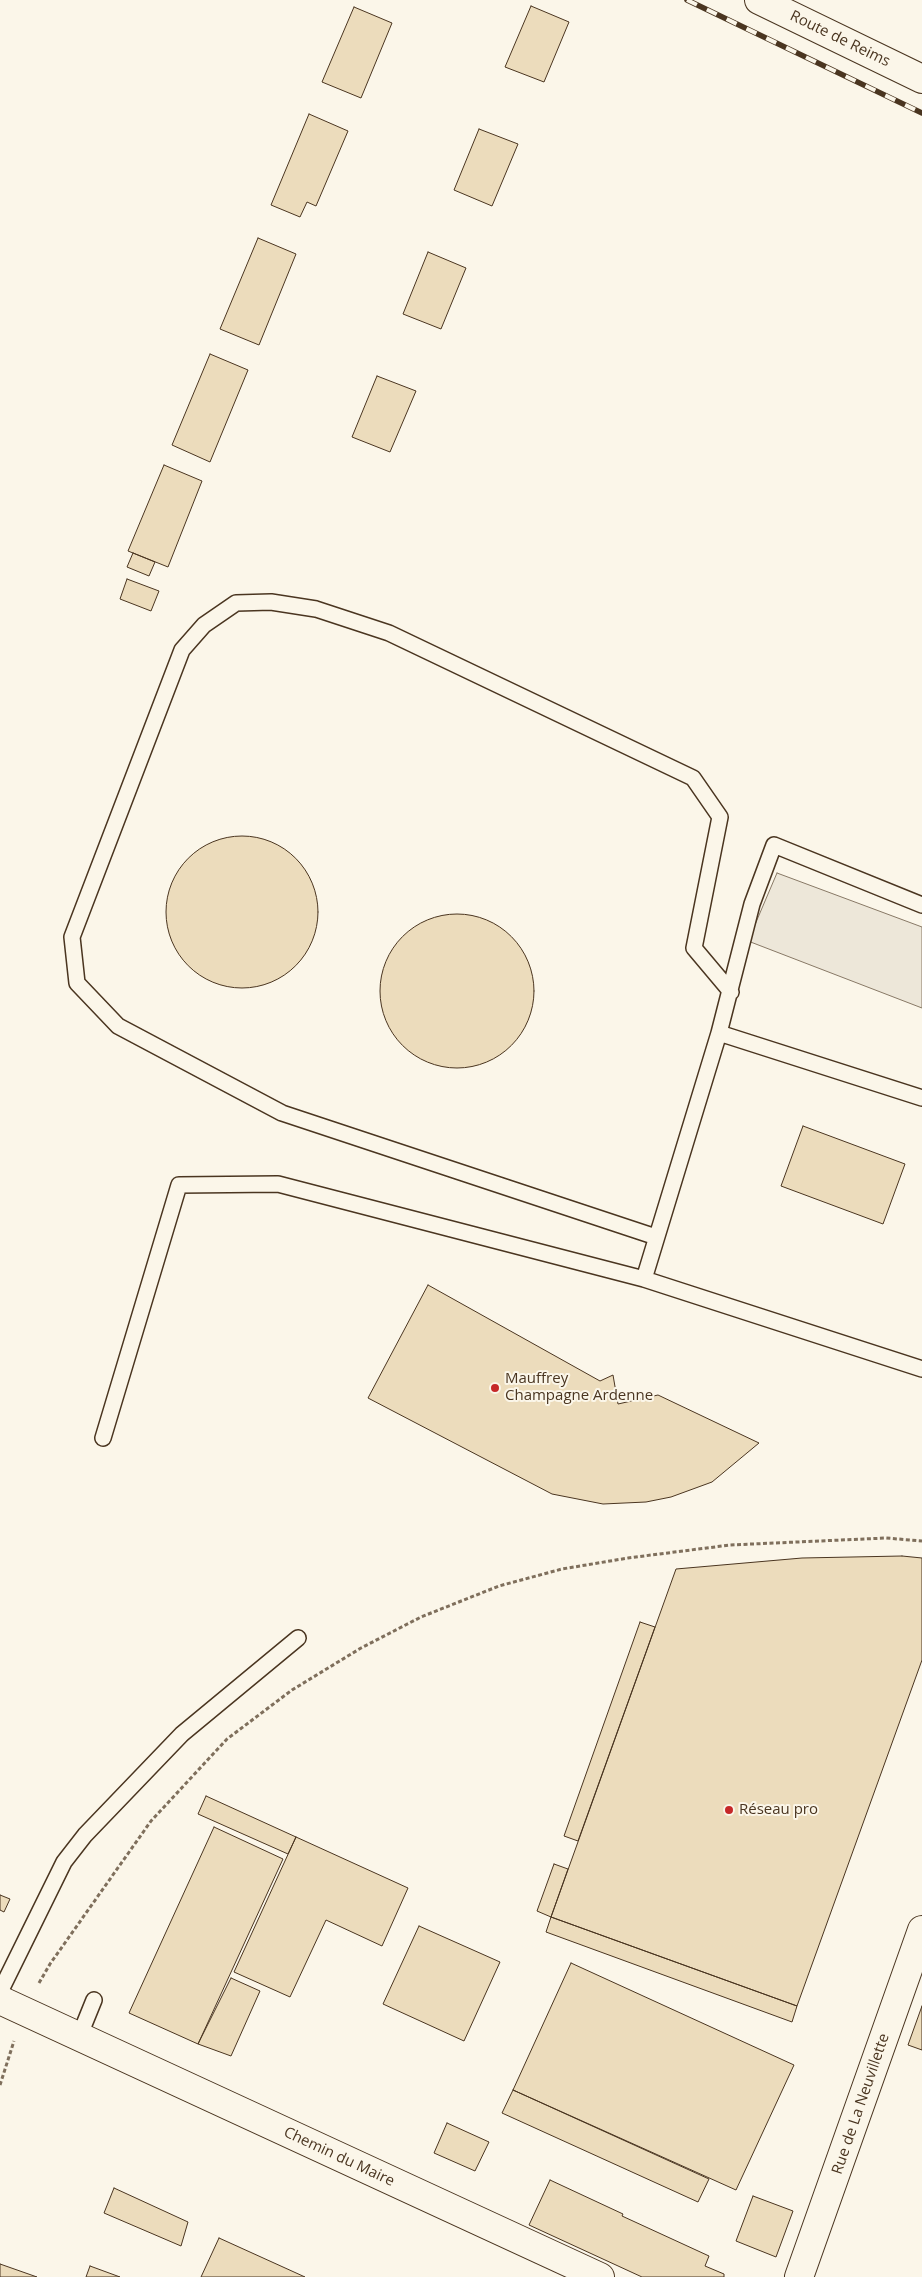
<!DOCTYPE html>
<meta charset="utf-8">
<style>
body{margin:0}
canvas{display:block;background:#fbf6e9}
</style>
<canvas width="922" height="2277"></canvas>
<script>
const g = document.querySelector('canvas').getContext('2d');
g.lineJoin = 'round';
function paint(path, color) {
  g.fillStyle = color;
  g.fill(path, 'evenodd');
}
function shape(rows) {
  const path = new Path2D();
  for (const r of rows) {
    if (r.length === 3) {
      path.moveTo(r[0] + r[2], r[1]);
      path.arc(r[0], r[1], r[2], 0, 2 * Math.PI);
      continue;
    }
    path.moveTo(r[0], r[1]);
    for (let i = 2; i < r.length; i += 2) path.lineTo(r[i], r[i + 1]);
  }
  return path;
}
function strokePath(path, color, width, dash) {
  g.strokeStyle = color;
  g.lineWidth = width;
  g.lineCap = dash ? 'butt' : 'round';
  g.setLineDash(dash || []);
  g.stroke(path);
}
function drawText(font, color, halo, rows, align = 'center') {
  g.font = font + ' "Open Sans",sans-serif';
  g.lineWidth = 4;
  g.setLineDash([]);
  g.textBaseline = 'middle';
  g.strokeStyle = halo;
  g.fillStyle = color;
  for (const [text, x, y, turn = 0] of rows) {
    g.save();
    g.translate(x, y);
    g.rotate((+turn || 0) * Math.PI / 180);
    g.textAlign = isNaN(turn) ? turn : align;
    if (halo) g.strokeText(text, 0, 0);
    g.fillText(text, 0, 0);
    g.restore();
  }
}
const parking = shape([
 [777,873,922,927,922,1008,748,941,777,873]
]);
paint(parking, '#ede7d9');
strokePath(parking, '#887966', 1);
const building = shape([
 [531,6,569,22,544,82,505,67,531,6],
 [354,7,392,23,361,98,322,82,354,7],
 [309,114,348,131,316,206,307,202,300,217,271,205,309,114],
 [479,129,518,144,492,206,454,190,479,129],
 [258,238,296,254,259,345,220,329,258,238],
 [428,252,466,268,441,329,403,314,428,252],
 [210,354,248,370,210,462,172,445,210,354],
 [377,376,416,391,390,452,352,437,377,376],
 [164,465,202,481,168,567,128,551,164,465],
 [133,553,155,562,149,576,127,567,133,553],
 [127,579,159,591,151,611,120,599,127,579],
 [242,912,76],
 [457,991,77],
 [803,1126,905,1164,883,1224,781,1186,803,1126],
 [428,1285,600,1381,613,1375,618,1404,658,1395,759,1443,712,1482,671,1497,646,1502,603,1504,552,1494,368,1398,428,1285],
 [902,1556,922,1558,922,1660,797,2006,551,1917,676,1569,802,1558,902,1556],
 [640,1622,655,1627,578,1841,564,1836,640,1622],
 [206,1796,296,1837,288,1854,198,1814,206,1796],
 [214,1827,283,1859,198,2044,129,2013,214,1827],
 [296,1837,408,1888,382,1946,326,1920,290,1997,234,1972,296,1837],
 [554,1864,568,1869,551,1917,537,1911,554,1864],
 [0,1895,10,1899,4,1912,0,1910,0,1895],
 [551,1917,797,2006,792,2022,546,1932,551,1917],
 [419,1926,500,1962,464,2041,383,2004,419,1926],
 [571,1963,794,2065,736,2190,513,2090,571,1963],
 [231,1978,260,1991,231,2056,198,2044,231,1978],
 [922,2006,922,2050,908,2045,922,2006],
 [513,2090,709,2179,698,2202,502,2113,513,2090],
 [447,2123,489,2142,475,2171,434,2153,447,2123],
 [550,2180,623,2214,622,2216,709,2256,705,2266,724,2274,724,2277,642,2277,529,2225,550,2180],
 [114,2188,188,2222,181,2246,104,2213,114,2188],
 [753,2196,793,2211,776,2257,736,2241,753,2196],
 [219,2238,305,2277,201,2277,219,2238],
 [0,2264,37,2277,0,2277,0,2264],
 [90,2266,120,2277,86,2277,90,2266]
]);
paint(building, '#ecdcbc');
strokePath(building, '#4a3520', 1);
const lane = shape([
 [719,1033,752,904,774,845,922,905],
 [656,1237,282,1113,118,1026,77,983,72,937,182,650,204,625,236,603,271,602,316,609,389,633,693,778,720,817,694,948,731,992],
 [644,1279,922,1369],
 [103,1438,179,1185,278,1184,644,1279,719,1033,922,1098],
 [0,1992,64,1862,85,1835,182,1734,298,1638],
 [79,2037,94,2000]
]);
const street = shape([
 [759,0,922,79],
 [0,2000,600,2277],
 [799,2277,922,1930]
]);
strokePath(lane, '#4a3520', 18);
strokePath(street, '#4a3520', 30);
strokePath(shape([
 [39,1983,50,1964,151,1821,227,1739,292,1690,361,1648,421,1617,499,1586,562,1569,628,1558,730,1545,886,1538,922,1541],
 [0,2085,14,2041]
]), '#7f6f5c', 3, [4, 2.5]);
strokePath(lane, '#fbf6e9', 15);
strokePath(street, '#fbf6e9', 28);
const rail = shape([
 [687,0,922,113]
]);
strokePath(rail, '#4a3520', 5.5);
strokePath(rail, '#fbf6e9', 4, [11]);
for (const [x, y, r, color] of [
 [495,1388,5,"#c62828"],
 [729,1810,5,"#c62828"]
]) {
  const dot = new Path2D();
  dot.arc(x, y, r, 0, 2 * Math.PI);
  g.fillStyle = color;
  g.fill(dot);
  strokePath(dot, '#fbf6e9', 2);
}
drawText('15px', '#4a3520', '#fbf6e9', [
 ["Route de Reims",840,39,26],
 ["Rue de La Neuvillette",861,2104,-71],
 ["Chemin du Maire",339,2157,25]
]);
drawText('15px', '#4a3520', '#fbf6e9', [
 ["Mauffrey",505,1379],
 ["Champagne Ardenne",505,1396],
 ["Réseau pro",739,1810]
], 'left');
</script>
